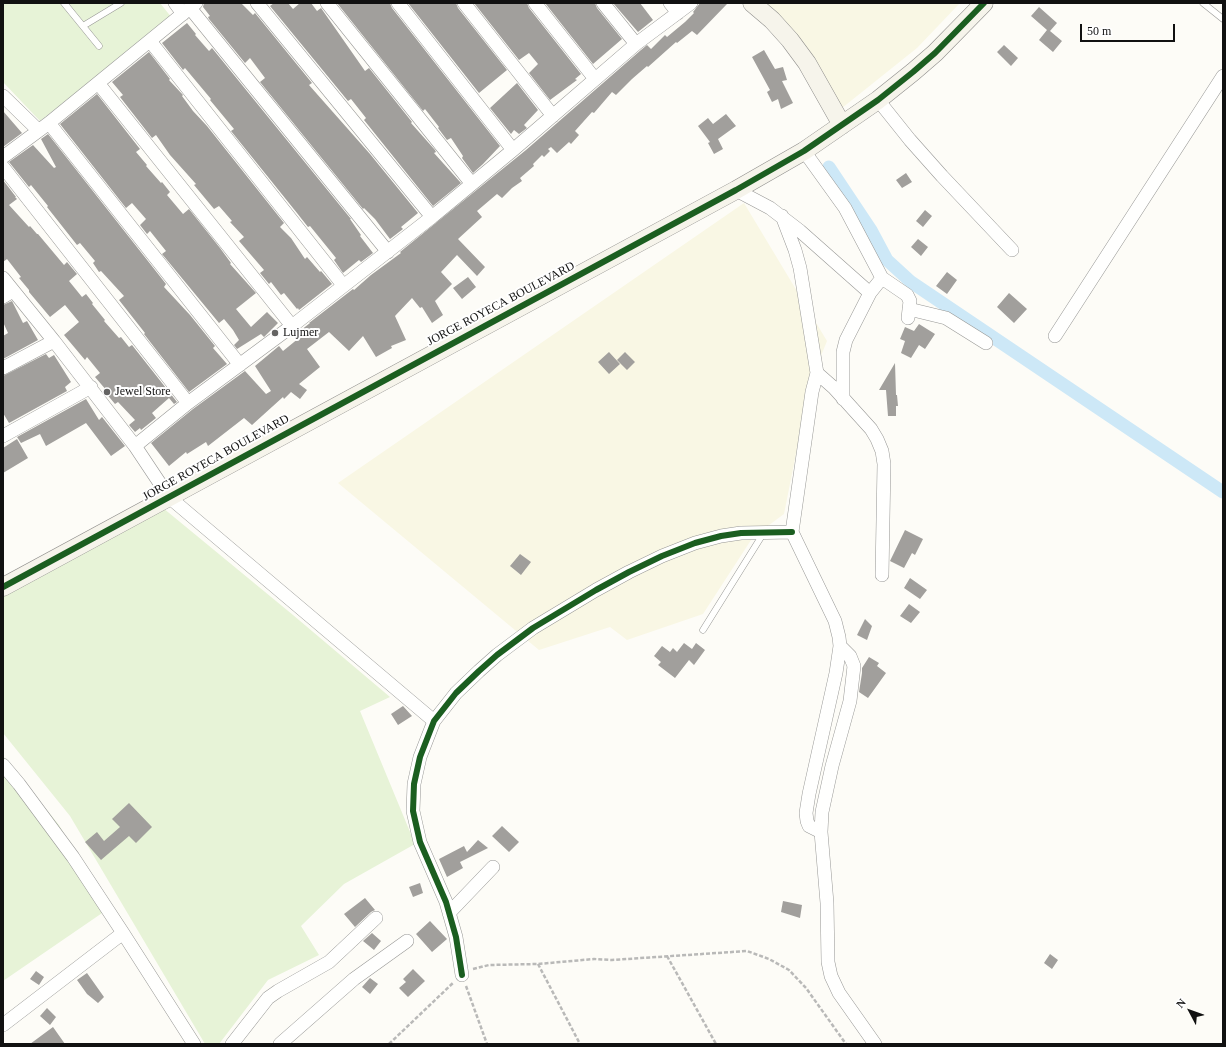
<!DOCTYPE html>
<style>
body{margin:0}
#map{position:relative;width:1226px;height:1047px;overflow:hidden;background:#fdfcf7;font-family:Georgia,serif}
canvas{display:block}
.frame{position:absolute;inset:0;border:4px solid #111;pointer-events:none}
.north{position:absolute;left:1170px;top:991px;width:40px;height:40px;-webkit-text-stroke:3px #fff;paint-order:stroke;rotate:311deg;font-size:11px;font-weight:700;line-height:16px;text-align:center;color:#111}
.north::after{content:'';display:block;margin:auto;width:14px;height:18px;background:#111;clip-path:polygon(50% 0,100% 100%,50% 72%,0 100%)}
.scale{position:absolute;left:1080px;top:24px;width:95px;height:18px;box-sizing:border-box;border:2px solid #111;border-top:0;padding-left:5px;font-size:12px;line-height:14px;white-space:nowrap;color:#111;-webkit-text-stroke:3px #fff;paint-order:stroke}
</style>
<div id="map">
<canvas width="1226" height="1047"></canvas>
<div class="frame"></div>
<div class="north">N</div>
<div class="scale">50 m</div>
</div>
<script>
const g = document.querySelector('canvas').getContext('2d');
g.lineJoin = 'round';
function paint(path, color) {
  g.fillStyle = color;
  g.fill(path, 'evenodd');
}
function shape(rows) {
  const path = new Path2D();
  for (const r of rows) {
    path.moveTo(r[0], r[1]);
    for (let i = 2; i < r.length; i += 2) path.lineTo(r[i], r[i + 1]);
  }
  return path;
}
function strokePath(path, color, width, dash) {
  g.strokeStyle = color;
  g.lineWidth = width;
  g.lineCap = dash ? 'butt' : 'round';
  g.setLineDash(dash || []);
  g.stroke(path);
}
function drawText(font, color, halo, rows, align = 'center') {
  g.font = font + ' Georgia,serif';
  g.lineWidth = 4;
  g.setLineDash([]);
  g.textBaseline = 'middle';
  g.strokeStyle = halo;
  g.fillStyle = color;
  for (const [text, x, y, turn = 0] of rows) {
    g.save();
    g.translate(x, y);
    g.rotate((+turn || 0) * Math.PI / 180);
    g.textAlign = isNaN(turn) ? turn : align;
    if (halo) g.strokeText(text, 0, 0);
    g.fillText(text, 0, 0);
    g.restore();
  }
}
paint(shape([
 [761,3,960,3,917,48,842,108],
 [744,203,827,341,810,383,784,514,753,537,703,614,627,640,610,627,539,650,338,483]
]), '#f9f7e4');
paint(shape([
 [3,3,160,3,172,18,40,121,3,82],
 [163,508,293,615,390,697,360,711,415,844,344,884,301,926,319,955,268,980,219,1044,205,1044,70,816,3,733,3,593],
 [3,756,59,825,108,909,3,981]
]), '#e7f3d7');
strokePath(shape([
 [829,167,871,230,887,260,911,282,1223,492]
]), '#cde8f7', 13);
paint(shape([
 [204,3,241,3,253,15,255,13,312,83,309,85,370,154,418,213,401,227,403,229,390,239,375,219,364,208,363,209,260,82,265,78,250,58,245,63,209,19,208,17,210,16,203,7],
 [274,3,288,3,293,9,300,3,311,3,317,11,321,8,365,71,369,68,412,122,411,123,435,150,436,152,434,153,461,183,433,206,364,120,366,118,351,99,348,101,270,6],
 [337,3,390,3,392,8,500,146,483,164,473,173,462,158,463,156,451,138,447,140,438,128,439,127,425,109,423,111],
 [408,3,456,3,458,8,507,70,479,93],
 [474,3,527,3,529,8,581,74,575,79,577,80,550,100,529,73,538,64,529,53,519,60],
 [545,3,595,3,597,8,622,39,593,64],
 [613,3,640,3,653,20,638,32],
 [700,3,728,3,697,35,692,31,677,43,676,42,648,67,647,66,632,79,616,95,612,92,594,113,592,112,575,131,579,135,571,144,569,142,557,153,551,147,548,149,550,151,544,157,542,155,533,164,534,166,520,178,522,181,512,188,502,198,497,194,477,211,482,217,458,239,485,267,477,276,457,255,441,272,452,284,435,301,443,315,432,323,422,307,420,308,412,298,395,316,406,340,391,346,392,348,376,357,363,336,349,351,329,332,307,349,320,367,299,384,307,390,300,399,291,392,284,399,283,397,252,425,244,418,208,446,206,442,187,454,186,452,169,466,151,443,193,409,245,371,266,394,271,391,255,366,279,346,283,351,299,338,296,334,310,323,309,323,353,289,354,290,371,275,401,253,400,252,526,150,641,50,647,45,651,49,665,35,667,37,685,22,694,13,693,12],
 [1039,7,1057,23,1050,31,1062,41,1053,52,1039,40,1047,30,1031,16],
 [187,23,196,34,195,35,209,51,212,48,351,219,350,219,361,235,360,236,373,253,361,262,359,260,343,273,334,260,336,258,310,226,308,227,297,213,231,131,234,129,210,100,211,99,185,68,183,70,162,43],
 [1004,45,1018,58,1011,66,997,52],
 [764,50,775,69,783,67,787,80,782,81,793,103,781,109,778,99,772,102,767,92,770,90,752,57],
 [149,52,170,79,169,80,183,95,182,96,193,111,207,126,284,223,280,227,291,238,305,259,307,257,320,272,321,271,332,284,299,310,298,308,297,309,284,293,281,295,271,282,269,284,260,273,264,270,239,241,244,237,230,222,232,221,219,206,214,209,194,185,196,184,170,155,156,135,152,138,120,97,123,95,112,82],
 [517,83,538,110,524,125,527,128,519,134,514,130,511,134,490,108],
 [97,94,140,149,136,152,147,165,146,166,161,183,162,182,170,192,167,195,183,214,189,209,220,248,231,263,230,264,256,293,236,309,251,327,267,312,278,323,264,337,261,334,237,349,234,345,239,340,233,330,224,319,219,323,162,254,166,251,150,231,147,234,140,225,146,219,132,203,126,208,60,124],
 [3,111,22,133,3,147],
 [726,114,736,126,718,139,723,149,714,154,708,143,710,142,698,126,708,118,713,124],
 [48,134,166,284,164,287,190,315,215,346,213,348,227,364,189,392,144,334,145,333,119,300,124,296,101,271,99,272,93,263,95,261,80,243,77,245,47,207,48,206,31,185,29,187,9,162,33,145,54,168,56,167,41,139],
 [906,173,912,182,902,188,896,180],
 [3,180,16,197,15,197,17,199,9,205,29,227,30,226,37,234,38,234,64,265,67,262,77,274,69,281,82,297,86,294,93,303,92,304,105,320,104,321,119,338,121,337,129,347,132,345,177,402,174,404,169,398,152,413,156,418,141,430,140,428,135,432,129,425,135,420,118,402,115,404,105,392,107,391,95,377,100,373,87,357,85,360,64,335,79,322,65,305,50,317,29,292,29,290,19,278,21,277,7,259,3,262],
 [925,210,932,216,923,227,916,221],
 [918,239,928,247,921,256,911,247],
 [947,272,957,280,947,294,936,286],
 [468,277,476,287,462,299,453,288],
 [1009,293,1027,309,1014,323,997,307],
 [12,301,23,323,27,321,38,340,3,359,3,336,8,333,3,322,3,305],
 [919,324,935,334,925,349,919,345,911,358,901,353,905,341,900,339,905,327,914,331],
 [609,352,620,364,609,374,598,362],
 [625,352,635,362,627,370,617,360],
 [46,354,49,358,54,355,71,382,65,387,67,391,9,423,3,413,3,376],
 [895,363,896,395,897,395,898,406,896,406,896,416,888,416,886,390,879,390],
 [86,399,99,420,102,417,125,446,111,456,86,423,46,446,40,434,21,443,17,437],
 [17,439,28,458,3,473,3,448],
 [905,530,923,539,915,555,912,553,904,568,890,561],
 [520,554,531,562,521,575,510,566],
 [910,578,927,590,920,599,904,588],
 [909,604,920,612,911,623,900,616],
 [865,619,872,626,867,640,857,635],
 [684,643,692,649,696,643,705,650,694,665,689,660,675,678,658,665,661,662,654,656,662,646,670,652,673,648,677,652],
 [869,657,879,663,877,666,886,673,868,698,859,692,862,673,862,668],
 [403,706,412,716,398,725,391,714],
 [129,803,152,827,136,843,129,836,101,860,85,842,97,832,104,841,120,827,112,819],
 [502,826,519,842,509,852,492,836],
 [478,840,488,848,460,862,463,868,447,877,439,859,464,846,467,852],
 [420,883,423,893,413,897,409,887],
 [365,898,375,910,371,912,355,927,344,914],
 [783,901,802,905,800,918,781,912],
 [430,921,447,939,432,952,416,934],
 [372,933,381,941,374,950,363,941],
 [1050,954,1058,960,1052,969,1044,963],
 [413,969,425,981,408,997,399,988,406,982,403,979],
 [36,971,44,977,39,985,30,979],
 [87,973,104,997,98,1003,87,994,77,980],
 [370,978,378,984,370,994,362,987],
 [47,1008,56,1017,50,1025,40,1016],
 [53,1027,65,1044,30,1044]
]), '#a19f9c');
const lane = shape([
 [64,3,99,46],
 [1203,3,1223,19],
 [83,26,121,3],
 [703,630,763,534]
]);
const street = shape([
 [175,3,183,14],
 [257,3,432,217],
 [327,3,472,184],
 [398,3,513,150],
 [464,3,553,116],
 [535,3,595,79],
 [603,3,636,44],
 [670,3,678,13],
 [190,8,388,252],
 [150,41,343,285],
 [98,83,292,326],
 [3,96,38,130],
 [878,100,910,140,942,176,1012,250],
 [49,123,240,365],
 [804,151,845,208,882,278,907,295,910,301,908,318],
 [3,157,49,123,196,3],
 [3,167,188,403],
 [736,190,770,208,800,231,870,293],
 [782,216,795,250,800,268,817,373,812,392,792,532,835,621,839,637,840,646,836,673,809,794,806,813,807,821,809,826,821,832],
 [3,278,54,341,135,446,169,497,434,721],
 [3,297,13,291],
 [909,309,946,318,986,343],
 [1055,336,1223,76],
 [3,368,54,341],
 [817,373,834,388,871,429,877,439,882,451,884,464,882,575],
 [843,399,843,352,846,340,870,293,882,278],
 [3,436,91,387],
 [135,446,188,403,292,326,432,217,513,150,636,44,691,3],
 [840,646,850,656,854,666,850,701,832,766,822,812,821,832,827,903,828,962,831,976,839,993,875,1044],
 [3,765,19,784,73,857,123,933,194,1044],
 [449,913,493,867],
 [462,975,456,937,446,902,420,842,413,811,414,784,420,757,434,721,456,693,479,671,497,655,533,628,596,590,629,572,662,556,695,543,721,536,741,533,792,532],
 [3,1025,123,933],
 [232,1044,268,998,278,991,329,962,376,918],
 [280,1044,354,979,407,941]
]);
const secondary = shape([
 [752,3,772,20,790,40,807,63,842,125],
 [3,587,736,190,804,151,878,100,913,72,935,53,984,3]
]);
strokePath(lane, '#979795', 7);
strokePath(street, '#979795', 14);
strokePath(secondary, '#8e8d8b', 19);
strokePath(shape([
 [667,956,716,1044],
 [538,964,580,1044],
 [473,969,489,965,538,964,594,959,612,960,747,951,769,959,789,970,806,988,846,1044],
 [466,986,487,1044],
 [389,1044,454,982]
]), '#b9b9b8', 2.5, [4, 2]);
strokePath(lane, '#fffffe', 6);
strokePath(street, '#fffffe', 13);
strokePath(secondary, '#f6f4eb', 18);
strokePath(shape([
 [3,587,736,190,804,151,878,100,913,72,935,53,984,3],
 [462,975,456,937,446,902,420,842,413,811,414,784,420,757,434,721,456,693,479,671,497,655,533,628,596,590,629,572,662,556,695,543,721,536,741,533,792,532]
]), '#1b5e20', 6);
for (const [x, y, r, color] of [
 [275,333,4,"#646362"],
 [107,392,4,"#646362"]
]) {
  const dot = new Path2D();
  dot.arc(x, y, r, 0, 2 * Math.PI);
  g.fillStyle = color;
  g.fill(dot);
  strokePath(dot, '#fff', 1.5);
}
drawText('12px', '#111', '#fff', [
 ["JORGE ROYECA BOULEVARD",501,304,-28],
 ["JORGE ROYECA BOULEVARD",216,458,-29]
]);
drawText('12px', '#111', '#fff', [
 ["Lujmer",283,333],
 ["Jewel Store",115,392]
], 'left');
</script>
